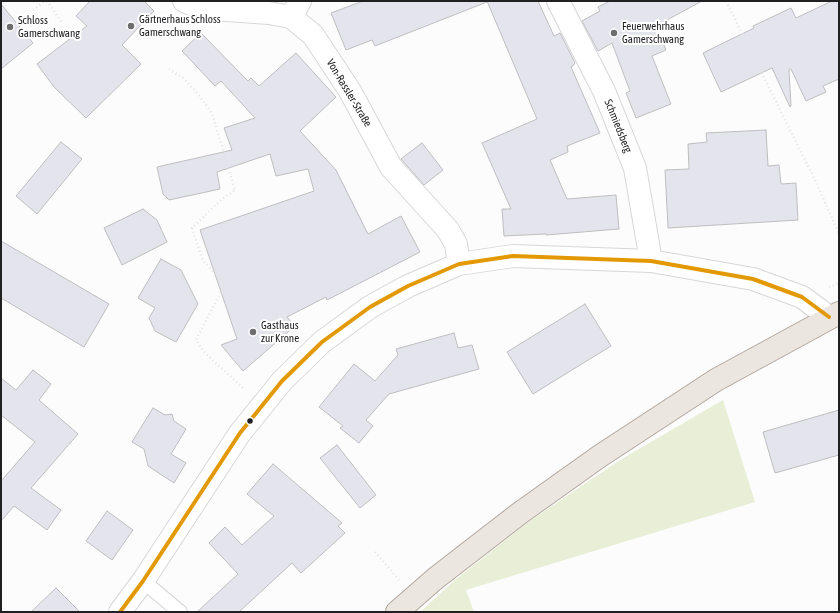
<!DOCTYPE html>
<meta charset="utf-8">
<style>
body{margin:0}
#map{position:relative;width:840px;height:613px;overflow:hidden;background:#fcfcfd;font-family:"Asap Condensed",sans-serif}
canvas{display:block}
.frame{position:absolute;inset:0;border:2px solid #202023;pointer-events:none}
</style>
<div id="map">
<canvas width="840" height="613"></canvas>
<div class="frame"></div>
</div>
<script>
const g = document.querySelector('canvas').getContext('2d');
g.lineJoin = 'round';
function paint(path, color) {
  g.fillStyle = color;
  g.fill(path, 'evenodd');
}
function shape(rows) {
  const path = new Path2D();
  for (const r of rows) {
    path.moveTo(r[0], r[1]);
    for (let i = 2; i < r.length; i += 2) path.lineTo(r[i], r[i + 1]);
  }
  return path;
}
function strokePath(path, color, width, dash) {
  g.strokeStyle = color;
  g.lineWidth = width;
  g.lineCap = dash ? 'butt' : 'round';
  g.setLineDash(dash || []);
  g.stroke(path);
}
function drawText(font, color, halo, rows, align = 'center') {
  g.font = font + ' "Asap Condensed",sans-serif';
  g.lineWidth = 4;
  g.setLineDash([]);
  g.textBaseline = 'middle';
  g.strokeStyle = halo;
  g.fillStyle = color;
  for (const [text, x, y, turn = 0] of rows) {
    g.save();
    g.translate(x, y);
    g.rotate((+turn || 0) * Math.PI / 180);
    g.textAlign = isNaN(turn) ? turn : align;
    if (halo) g.strokeText(text, 0, 0);
    g.fillText(text, 0, 0);
    g.restore();
  }
}
paint(shape([
 [723,400,755,502,466,590,474,612,420,612,455,580,527,523,620,460]
]), '#e8efd6');
const building = shape([
 [90,1,144,1,154,11,122,45,141,64,86,118,54,87,37,64,87,26,76,16,90,1],
 [363,1,538,1,554,36,560,33,575,63,574,64,574,65,571,67,600,133,567,146,568,152,550,160,567,199,616,195,619,229,546,235,546,234,504,236,502,209,511,209,482,143,537,119,487,1,487,2,375,46,372,40,346,50,331,13,363,1],
 [610,1,702,1,656,26,666,50,652,56,671,104,636,118,626,93,630,91,612,43,598,51,582,21,600,11,598,7,610,1],
 [832,1,839,1,839,79,823,86,826,92,806,101,791,69,789,70,791,106,790,107,772,68,721,92,703,53,754,28,753,26,791,8,796,18,832,1],
 [1,4,33,43,1,69,1,4],
 [201,33,248,81,251,78,259,86,296,53,336,97,300,131,336,170,368,234,401,216,420,252,327,300,326,297,287,317,295,326,243,371,221,345,237,339,200,230,314,191,308,169,276,176,270,154,217,172,220,189,169,200,163,194,157,167,232,150,224,128,255,118,221,81,215,86,182,51,201,33],
 [766,130,768,166,779,165,781,184,796,183,798,220,668,228,665,170,689,169,688,144,707,142,706,133,766,130],
 [61,142,82,159,37,214,16,196,61,142],
 [422,143,443,170,424,185,401,159,422,143],
 [143,209,157,220,167,242,122,265,104,228,143,209],
 [1,241,109,304,84,347,1,298,1,241],
 [161,259,181,270,198,304,176,342,155,331,149,318,155,308,138,298,161,259],
 [585,304,611,346,533,394,507,352,585,304],
 [454,333,458,348,472,345,479,369,389,394,366,420,373,426,359,443,340,428,343,426,319,407,354,364,375,381,398,355,396,349,454,333],
 [33,370,51,384,39,400,78,434,31,488,61,510,47,530,14,506,1,521,1,481,35,442,1,415,1,378,16,390,33,370],
 [153,408,165,415,172,414,174,421,186,429,171,454,186,463,174,483,148,466,144,449,132,442,153,408],
 [839,410,839,455,775,473,763,432,839,410],
 [337,445,376,495,360,508,320,458,337,445],
 [273,464,342,523,338,526,345,533,301,573,292,563,239,612,197,612,238,574,209,543,225,527,242,545,274,516,247,494,273,464],
 [107,511,133,530,112,560,86,541,107,511],
 [56,588,80,612,31,612,56,588]
]);
paint(building, '#e4e4ec');
strokePath(building, '#bebec0', 1);
const lane = shape([
 [143,581,180,612]
]);
const street = shape([
 [184,1,200,8,269,13,291,17,313,35,350,91,391,167,448,230,456,244,459,264],
 [558,1,604,91,635,168,651,261],
 [291,17,300,1],
 [120,612,143,581,240,433,282,381,322,342,370,307,408,286,459,264,513,256,651,261,753,279,802,297,829,317]
]);
const primary = shape([
 [397,612,436,578,520,513,600,456,716,380,839,313]
]);
strokePath(lane, '#d7d7d9', 16);
strokePath(street, '#d7d7d9', 24);
strokePath(primary, '#b2a79d', 24);
strokePath(shape([
 [47,1,63,24],
 [726,1,816,182,839,234],
 [33,10,45,1],
 [169,69,183,78,197,93,212,113,235,190,222,199,192,228,203,261,225,284,196,340,205,353,245,390],
 [829,287,839,283],
 [375,552,399,580]
]), '#e3e3e4', 2.5, [1, 3]);
strokePath(lane, '#fff', 14);
strokePath(street, '#fff', 22);
strokePath(primary, '#ece6e0', 22);
strokePath(shape([
 [120,612,143,581,240,433,282,381,322,342,370,307,408,286,459,264,513,256,651,261,753,279,802,297,829,317]
]), '#e29904', 4);
for (const [x, y, r, color] of [
 [131,26,4,"#6d6d6f"],
 [10,27,4,"#6d6d6f"],
 [614,33,4,"#6d6d6f"],
 [253,332,4,"#6d6d6f"],
 [250,421,3.5,"#202023"]
]) {
  const dot = new Path2D();
  dot.arc(x, y, r, 0, 2 * Math.PI);
  g.fillStyle = color;
  g.fill(dot);
  strokePath(dot, '#fff', 1.5);
}
drawText('11px', '#202023', '#fff', [
 ["Gärtnerhaus Schloss",139,20],
 ["Gamerschwang",139,33],
 ["Schloss",18,21],
 ["Gamerschwang",18,34],
 ["Feuerwehrhaus",622,27],
 ["Gamerschwang",622,40],
 ["Gasthaus",261,326],
 ["zur Krone",261,339]
], 'left');
drawText('11px', '#202023', '#fff', [
 ["Von-Rassler-Straße",349,93,59],
 ["Schmiedsberg",618,126,68]
]);
</script>
